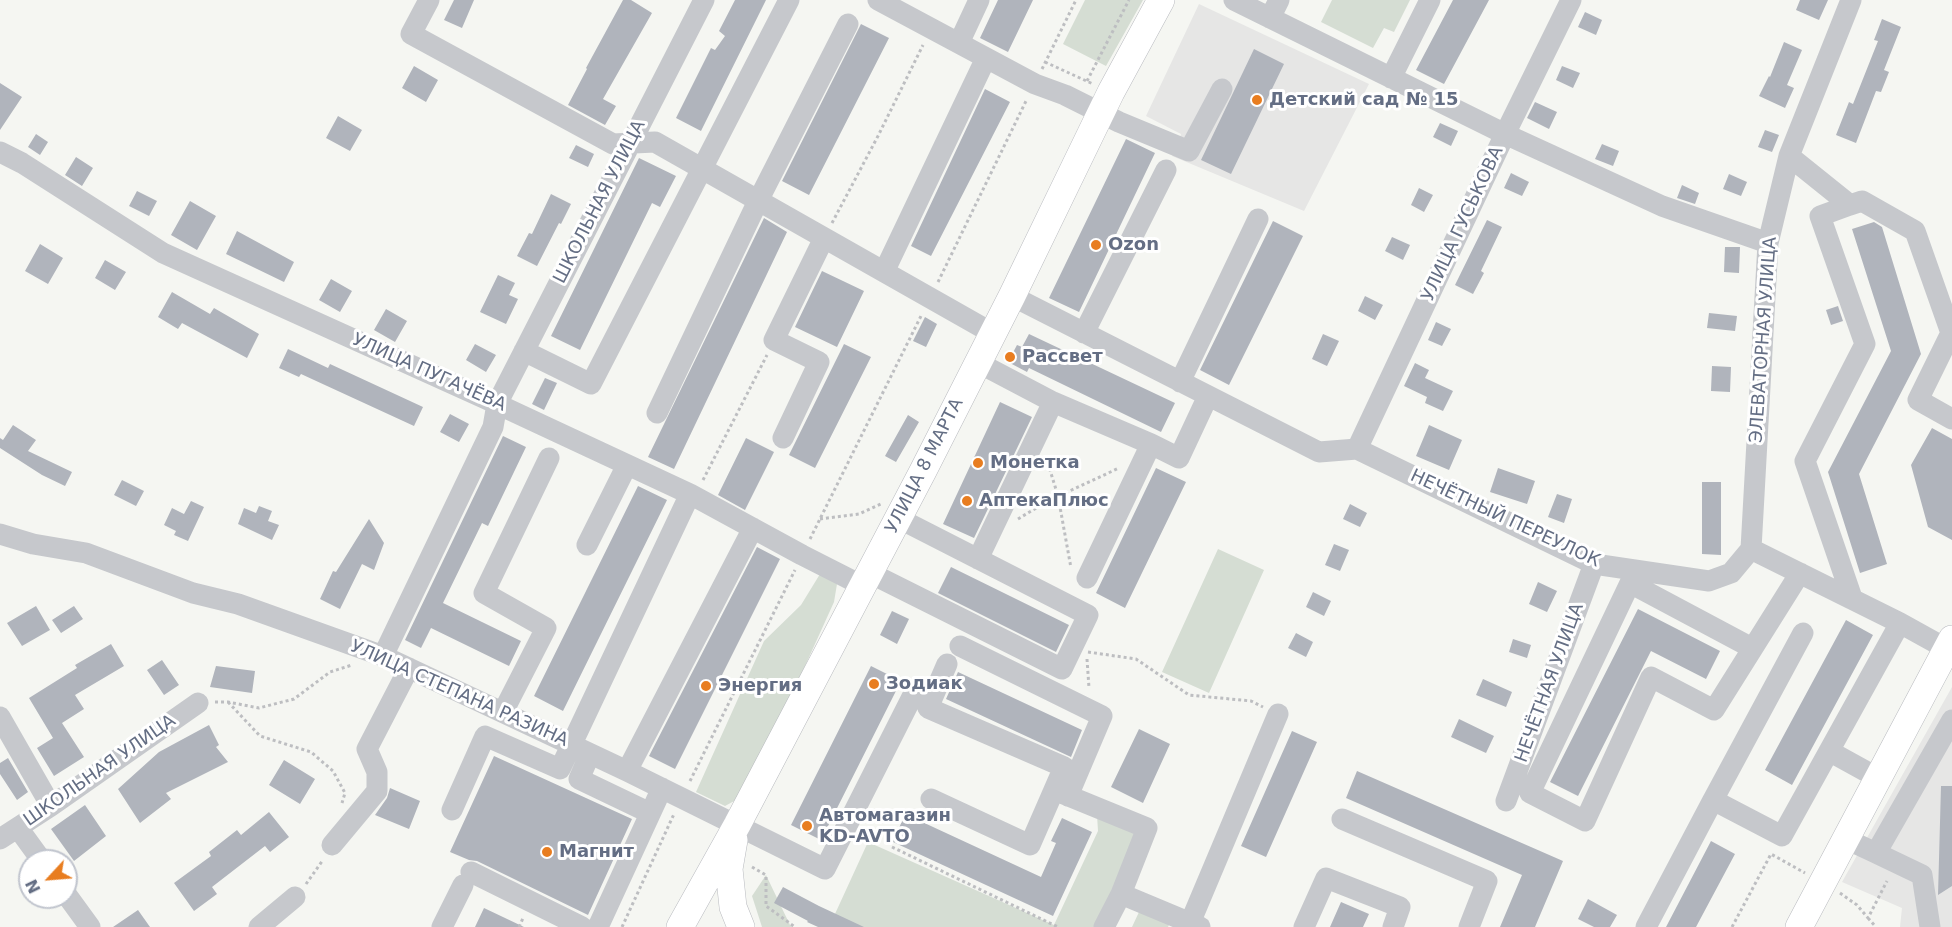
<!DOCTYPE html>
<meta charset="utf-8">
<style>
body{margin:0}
#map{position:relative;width:1952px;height:927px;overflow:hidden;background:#f5f6f2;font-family:"DejaVu Sans",sans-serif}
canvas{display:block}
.north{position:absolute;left:18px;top:849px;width:60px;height:60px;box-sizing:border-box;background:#fff;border:2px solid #c1c5ce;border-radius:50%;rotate:244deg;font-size:16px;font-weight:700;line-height:24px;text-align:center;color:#646e84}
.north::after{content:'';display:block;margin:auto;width:21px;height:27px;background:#e87d20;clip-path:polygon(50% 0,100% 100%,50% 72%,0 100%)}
</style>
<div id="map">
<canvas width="1952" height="927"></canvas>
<div class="north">N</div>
</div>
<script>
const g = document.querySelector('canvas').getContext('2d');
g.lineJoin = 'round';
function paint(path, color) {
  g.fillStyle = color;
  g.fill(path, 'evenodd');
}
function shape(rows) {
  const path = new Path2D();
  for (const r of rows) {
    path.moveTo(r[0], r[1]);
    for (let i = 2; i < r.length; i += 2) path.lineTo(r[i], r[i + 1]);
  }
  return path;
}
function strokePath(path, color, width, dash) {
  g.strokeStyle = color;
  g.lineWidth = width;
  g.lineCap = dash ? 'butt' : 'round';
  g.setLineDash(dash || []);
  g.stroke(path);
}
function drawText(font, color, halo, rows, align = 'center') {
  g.font = font + ' "DejaVu Sans",sans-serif';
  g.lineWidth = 6;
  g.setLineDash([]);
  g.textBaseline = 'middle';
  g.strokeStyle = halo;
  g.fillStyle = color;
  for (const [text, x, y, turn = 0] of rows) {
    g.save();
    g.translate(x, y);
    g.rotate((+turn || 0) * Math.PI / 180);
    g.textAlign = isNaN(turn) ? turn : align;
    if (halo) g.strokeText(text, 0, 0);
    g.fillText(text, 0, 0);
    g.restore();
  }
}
paint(shape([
 [1199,4,1369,84,1304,211,1172,156,1178,147,1181,134,1146,116],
 [1952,687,1952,927,1900,927,1902,908,1842,882]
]), '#e6e6e5');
paint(shape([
 [1085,0,1143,0,1106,66,1063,44],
 [1332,0,1410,0,1394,32,1384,28,1373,48,1321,22],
 [1218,549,1264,570,1209,693,1162,672],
 [820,574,837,584,834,602,747,794,725,806,696,792,764,641,801,605],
 [1097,815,1138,834,1097,927,829,927,868,842,1054,925,1098,831],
 [766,875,790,925,793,927,762,927,752,896],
 [1139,912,1170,923,1168,927,1132,927]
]), '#d5ddd3');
paint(shape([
 [454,0,474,0,462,28,444,20],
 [623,0,631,0,652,13,603,99,616,106,605,125,568,105,587,69,586,68],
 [735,0,766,0,701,131,676,118,711,48,715,50,725,36,719,31],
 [998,0,1033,0,1008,52,980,38],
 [1453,0,1489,0,1444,84,1416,70],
 [1800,0,1828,0,1819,20,1796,10],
 [1585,12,1602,20,1596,35,1578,27],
 [1882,19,1901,27,1884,70,1889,72,1881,92,1876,91,1856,143,1836,135,1849,102,1853,104,1878,41,1874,40],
 [861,24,889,38,809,195,782,181],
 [1784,42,1802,50,1787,85,1794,88,1785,108,1759,96,1769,76,1770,77],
 [1254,49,1284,64,1231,174,1201,160],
 [414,66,438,80,426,102,402,88],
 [1562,66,1580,73,1573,88,1556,80],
 [0,83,22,97,0,130],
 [985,89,1010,102,931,256,911,246],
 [1535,102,1557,112,1549,129,1527,118],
 [338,116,362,130,350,151,326,138],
 [1440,123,1458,131,1451,146,1433,137],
 [1765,130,1779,135,1772,152,1758,147],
 [36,134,48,142,40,155,28,147],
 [1126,139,1155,153,1079,312,1049,298],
 [1602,144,1619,151,1613,166,1595,159],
 [576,145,594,154,588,167,569,158],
 [76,157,93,168,82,186,65,175],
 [639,158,676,176,660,207,652,203,580,350,551,336],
 [1511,173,1529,182,1522,196,1504,188],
 [1729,174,1747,182,1741,196,1723,189],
 [1682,185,1699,193,1695,204,1677,198],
 [1419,188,1433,195,1424,212,1411,205],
 [137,191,157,201,149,216,129,206],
 [551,194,571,204,561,224,559,223,537,266,517,256,529,233,532,234],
 [190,201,216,216,197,250,171,235],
 [764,218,787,232,674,469,648,457],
 [1487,220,1502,227,1481,271,1484,273,1473,294,1455,285],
 [1273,221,1303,236,1229,385,1200,370],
 [1874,222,1882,227,1921,354,1859,474,1887,564,1860,573,1828,472,1891,351,1852,229],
 [237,231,294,262,284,282,226,254],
 [1392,237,1410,245,1403,260,1385,251],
 [40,244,63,258,48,284,25,271],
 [1725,247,1740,247,1739,273,1724,272],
 [105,260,126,272,115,290,95,278],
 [822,271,864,291,837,347,795,327],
 [498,275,515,283,509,295,518,299,506,324,480,312],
 [331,279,352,291,340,312,319,300],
 [172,292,210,314,214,308,259,334,247,358,182,323,178,329,158,317],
 [1365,296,1383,305,1375,320,1358,311],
 [1838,306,1843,321,1831,325,1826,310],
 [386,309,407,321,395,342,374,330],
 [1709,313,1737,316,1735,331,1707,328],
 [925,317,937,324,926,347,913,341],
 [1436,322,1451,329,1442,346,1428,340],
 [1029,334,1175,403,1161,432,1029,368,1027,372,1008,362,1017,345,1022,347],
 [1323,334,1339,341,1327,366,1312,359],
 [475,344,496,355,486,372,466,360],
 [844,344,871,357,815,468,789,455],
 [288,349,328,368,330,364,423,407,414,426,301,374,299,377,279,368],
 [1415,363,1429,370,1425,378,1453,391,1443,411,1425,403,1427,397,1404,386],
 [1712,366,1731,367,1730,392,1711,391],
 [545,378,557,383,544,410,532,404],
 [1000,402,1032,417,974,538,943,524],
 [450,414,469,424,459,442,440,432],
 [908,415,919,422,896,462,885,456],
 [13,425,36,440,28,451,72,472,65,486,42,475,0,448,0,438,3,440],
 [1429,425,1462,440,1449,470,1416,456],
 [1932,428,1952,439,1952,540,1928,527,1911,465],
 [503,436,526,447,488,526,482,523,443,603,521,641,509,666,431,628,421,648,405,640],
 [746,438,774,452,745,510,718,495],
 [1156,468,1186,482,1125,608,1096,593],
 [1498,468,1535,481,1527,504,1490,492],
 [122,480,144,491,136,506,114,495],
 [1702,482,1721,482,1721,555,1702,554],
 [638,486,667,500,563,711,534,696],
 [1557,494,1572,499,1564,523,1548,517],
 [191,501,204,507,188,541,174,535,176,531,164,525,172,508,184,514],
 [1350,504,1367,513,1360,527,1343,519],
 [259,506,272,511,268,521,279,525,272,540,238,524,244,508,256,513],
 [369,519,384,543,374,570,362,564,340,609,320,599,333,571,336,572],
 [1334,544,1349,550,1340,571,1325,565],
 [757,547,780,559,675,769,649,756],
 [951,567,1069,625,1056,652,938,593],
 [1538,582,1557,591,1547,612,1529,604],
 [1313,592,1331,601,1324,616,1306,607],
 [36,606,50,630,22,646,7,623],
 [74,606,83,619,61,633,52,620],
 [1638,609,1720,651,1706,679,1651,651,1578,796,1550,782],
 [892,611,909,619,897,644,880,635],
 [1846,620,1873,635,1792,785,1765,770],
 [1296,633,1313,642,1306,657,1288,648],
 [1513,639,1531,645,1527,658,1509,652],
 [111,644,124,666,75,695,84,709,62,723,84,757,54,776,37,748,53,738,29,698,77,668,75,665],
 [162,660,179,685,164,695,147,670],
 [216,666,255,671,252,693,210,687],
 [871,666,901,681,821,840,791,825],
 [958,672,1082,730,1071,757,946,699],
 [1483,679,1512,692,1506,707,1476,695],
 [1459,719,1494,736,1486,753,1451,737],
 [209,725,219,745,216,747,228,762,166,793,171,799,140,823,118,789,159,752],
 [1139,729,1170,744,1143,803,1111,787],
 [1292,731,1317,742,1266,857,1241,846],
 [494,756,632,819,588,915,477,861,469,860,450,852],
 [8,758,28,792,17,800,0,774,0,763],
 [284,760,315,779,300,804,269,785],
 [1357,771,1563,861,1535,927,1500,927,1522,875,1346,798],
 [1941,786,1952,786,1952,886,1938,895],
 [390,788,420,801,409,829,375,815,387,798],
 [85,805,106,836,74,861,51,829],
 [269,812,289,837,270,852,265,846,212,887,217,894,194,911,174,883,211,856,209,852,237,830,241,835],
 [905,814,1041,877,1056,843,1051,841,1062,818,1092,832,1053,916,893,842],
 [1711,841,1735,854,1696,927,1666,927],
 [783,887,819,906,864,927,818,927,807,922,808,921,774,903],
 [1588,899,1617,915,1610,927,1594,927,1578,919],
 [1341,902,1369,914,1363,927,1330,927],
 [484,908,524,927,475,927],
 [138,910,150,927,113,927]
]), '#b0b4bc');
const major = shape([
 [734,840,729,869,733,907,741,927],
 [680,927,737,825,923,471,1012,296,1111,92,1161,0],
 [1799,927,1952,639]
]);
strokePath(major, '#b8babf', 28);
strokePath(shape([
 [1045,62,1093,84],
 [1042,69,1076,0],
 [1087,81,1129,0],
 [832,223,878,136,923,45],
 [938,282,1027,99],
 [1046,457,1058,496,1071,568],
 [703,480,767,355],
 [820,519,859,514,883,503],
 [1018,519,1046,502,1119,468],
 [810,539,922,314],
 [1088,652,1136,659,1189,695,1251,701,1263,707],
 [1087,659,1089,688],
 [215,702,228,702,259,708,294,699,330,672,352,665],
 [228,702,260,736,311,752,333,771,345,793,342,803],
 [690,781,795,570],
 [892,847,1058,927],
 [752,867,766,875,766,906,795,927],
 [306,884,323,860],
 [1840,893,1857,905,1868,918,1887,881],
 [1868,918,1876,927],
 [519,927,523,918],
 [622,927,674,814],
 [1732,927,1771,854,1805,873]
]), '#bdbec1', 3, [3, 3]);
strokePath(shape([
 [429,0,411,34,613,144,655,142,992,333],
 [878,0,1035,84,1065,95,1119,122,1189,151,1222,89],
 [1234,0,1505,134,1662,206,1768,243],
 [1270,18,1279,0],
 [959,43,979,0],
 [1391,78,1430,0],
 [0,152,22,163,163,253,497,404,690,494,802,555,863,586],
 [1789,156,1850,205,1820,216,1865,344,1805,461,1852,598],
 [1850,205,1862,201,1915,231,1951,333,1918,400,1952,419],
 [884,272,986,58],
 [1012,296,1319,452,1357,449],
 [1084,333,1166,170],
 [524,351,591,384,789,0],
 [977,362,1053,402,978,559],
 [1180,382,1258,219],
 [1053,402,1151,444,1087,578],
 [657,413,758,201,848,24],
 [783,438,819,362,774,340,824,238],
 [1151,444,1179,458,1208,396],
 [1357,449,1505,134,1571,0],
 [1357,449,1594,564,1709,581,1731,573,1751,549],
 [0,534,33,544,86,553,193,593,238,604,383,656,627,771,825,869,915,691],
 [587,545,627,465],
 [1751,549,1900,623,1782,836,1713,800,1803,633],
 [1751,549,1768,243,1789,156,1851,0],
 [870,573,1062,669,1088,615,898,518],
 [1900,623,1947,649],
 [960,646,1102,716,1068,796],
 [1752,648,1630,583,1530,793,1585,821,1651,677,1714,710,1800,573],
 [383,656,493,427,497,404,704,0],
 [947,664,928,708,1064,767,1054,790],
 [503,712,546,628,484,593,549,458],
 [0,717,51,806],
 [1829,751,1878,778],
 [590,754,579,779,650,813],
 [627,771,753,528],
 [931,799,1030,845,1054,790,1147,828,1121,894,1200,927],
 [1506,801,1594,564],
 [452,810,485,736,560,769,690,494],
 [1342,819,1487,881,1469,927],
 [18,828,42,861],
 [0,839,51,806,198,703],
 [1846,839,1876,853,1952,720],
 [332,845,377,791,377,772,367,749,409,668],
 [1876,853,1922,875,1930,927],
 [471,872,582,927],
 [66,894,90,927],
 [1190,923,1278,714],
 [259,927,295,897],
 [442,927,463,885],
 [598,927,662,788],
 [1104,927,1121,894],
 [1304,927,1326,878,1400,907,1393,927],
 [1646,927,1713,800]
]), '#c6c8cc', 21);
strokePath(major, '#fff', 27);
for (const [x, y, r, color] of [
 [1257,100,6,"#e87d20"],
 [1096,245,6,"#e87d20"],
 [1010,357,6,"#e87d20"],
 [978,463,6,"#e87d20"],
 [967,501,6,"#e87d20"],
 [874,684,6,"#e87d20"],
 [706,686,6,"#e87d20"],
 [807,826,6,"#e87d20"],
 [547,852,6,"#e87d20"]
]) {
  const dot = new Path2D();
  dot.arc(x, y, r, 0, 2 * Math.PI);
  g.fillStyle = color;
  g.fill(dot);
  strokePath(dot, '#fff', 2);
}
drawText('bold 18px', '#646e84', '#fff', [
 ["Детский сад № 15",1269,100],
 ["Ozon",1108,245],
 ["Рассвет",1022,357],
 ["Монетка",990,463],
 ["АптекаПлюс",979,501],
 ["Зодиак",886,684],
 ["Энергия",718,686],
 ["Автомагазин",819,816],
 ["KD-AVTO",819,837],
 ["Магнит",559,852]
], 'left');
drawText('18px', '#646e84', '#fff', [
 ["ШКОЛЬНАЯ УЛИЦА",600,202,-63],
 ["УЛИЦА ГУСЬКОВА",1463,224,-65],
 ["ЭЛЕВАТОРНАЯ УЛИЦА",1764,340,-86],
 ["УЛИЦА ПУГАЧЁВА",429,373,24],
 ["УЛИЦА 8 МАРТА",925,466,-63],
 ["НЕЧЁТНЫЙ ПЕРЕУЛОК",1505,519,25],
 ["НЕЧЁТНАЯ УЛИЦА",1550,683,-70],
 ["УЛИЦА СТЕПАНА РАЗИНА",459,694,24],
 ["ШКОЛЬНАЯ УЛИЦА",100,771,-35]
]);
</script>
